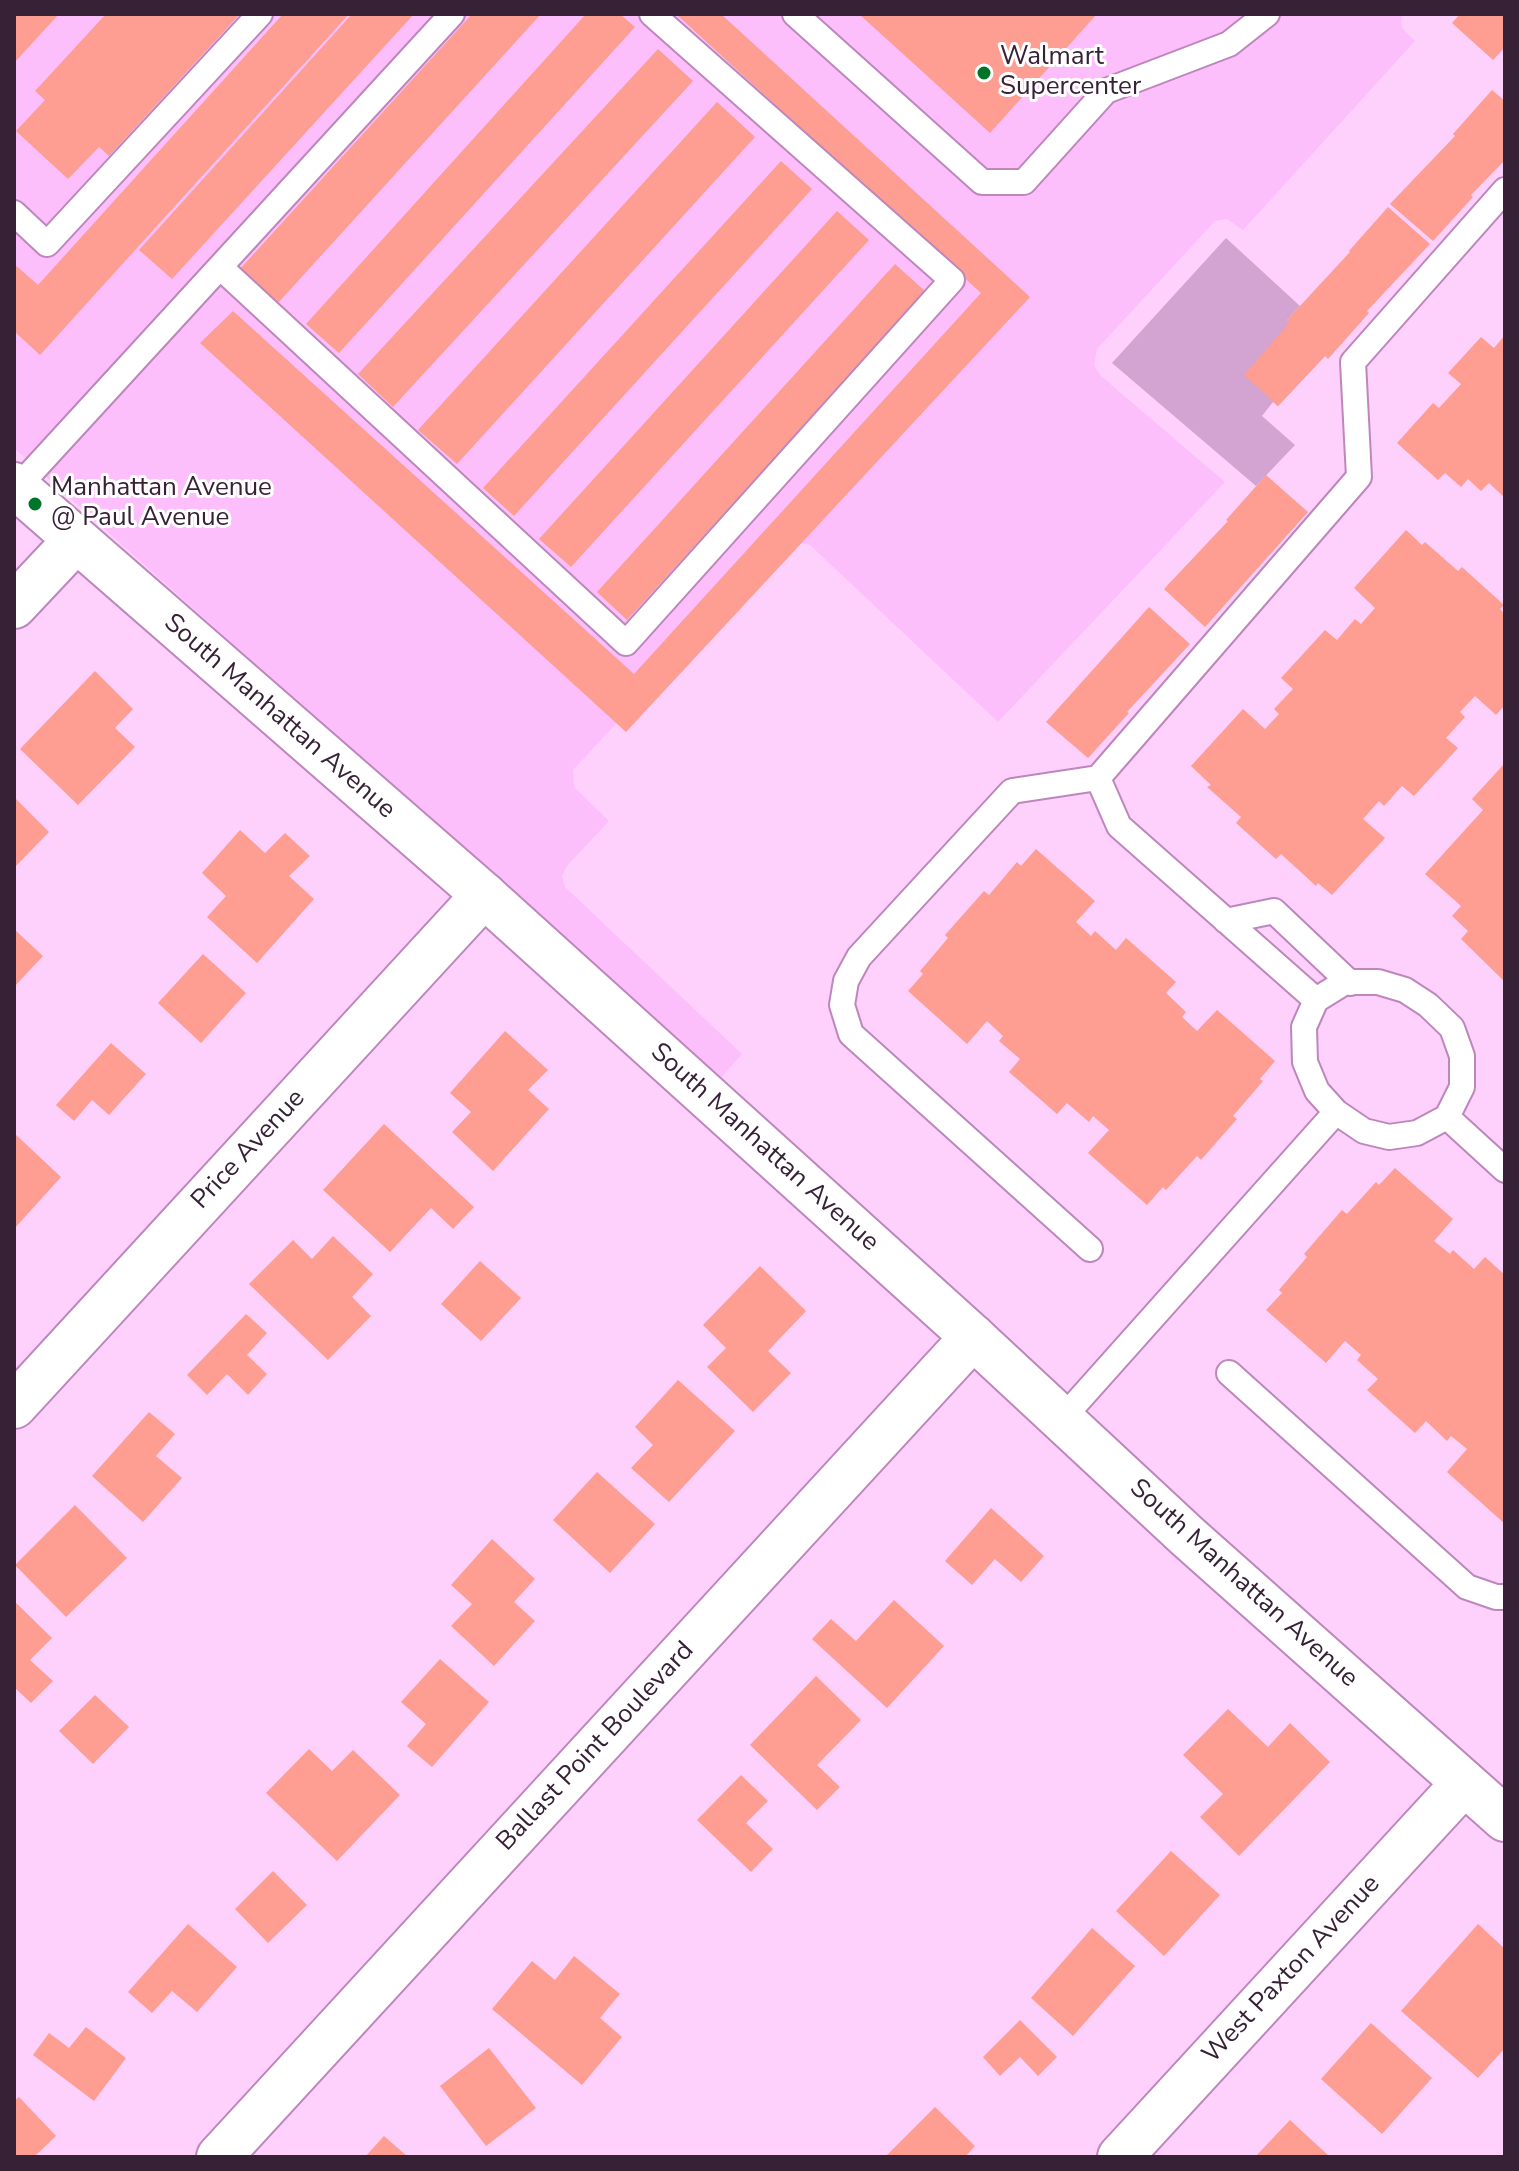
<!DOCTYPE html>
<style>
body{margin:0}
#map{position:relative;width:1519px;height:2171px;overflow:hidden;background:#fed0fc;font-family:"Nunito Sans",sans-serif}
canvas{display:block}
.frame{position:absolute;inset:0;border:16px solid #362136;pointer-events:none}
</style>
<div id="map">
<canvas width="1519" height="2171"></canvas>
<div class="frame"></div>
</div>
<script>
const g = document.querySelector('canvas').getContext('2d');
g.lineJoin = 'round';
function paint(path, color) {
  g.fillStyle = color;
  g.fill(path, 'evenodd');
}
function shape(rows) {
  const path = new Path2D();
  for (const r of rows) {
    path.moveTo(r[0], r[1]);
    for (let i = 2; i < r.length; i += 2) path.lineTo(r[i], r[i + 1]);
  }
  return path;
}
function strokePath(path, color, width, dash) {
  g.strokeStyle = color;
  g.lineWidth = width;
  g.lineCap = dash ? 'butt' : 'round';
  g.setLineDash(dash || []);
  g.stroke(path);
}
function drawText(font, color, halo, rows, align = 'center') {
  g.font = font + ' "Nunito Sans",sans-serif';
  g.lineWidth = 6;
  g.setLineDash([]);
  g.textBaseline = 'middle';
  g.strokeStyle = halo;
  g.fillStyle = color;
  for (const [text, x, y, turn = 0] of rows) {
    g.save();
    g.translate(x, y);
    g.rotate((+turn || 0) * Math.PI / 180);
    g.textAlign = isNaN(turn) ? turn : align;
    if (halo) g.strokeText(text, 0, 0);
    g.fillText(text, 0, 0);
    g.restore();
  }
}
paint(shape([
 [14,14,1402,14,1401,23,1403,29,1415,41,1243,230,1227,219,1215,221,1097,349,1094,366,1101,376,1225,482,998,722,810,545,793,540,783,545,573,770,574,787,609,821,567,866,562,876,565,887,742,1054,719,1080,14,448]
]), '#fdbffb');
paint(shape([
 [1226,238,1300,306,1287,320,1325,356,1278,406,1273,402,1262,416,1295,445,1256,486,1112,363]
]), '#d3a3d1');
paint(shape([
 [14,14,59,14,14,63],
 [106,14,240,14,109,156,99,147,68,179,16,131,45,100,35,91],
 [283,14,349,14,40,355,14,331,14,264,38,285],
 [352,14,414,14,172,279,139,250],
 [472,14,541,14,278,303,240,269],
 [586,14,620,14,635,27,339,353,306,324],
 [676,14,721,14,1030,297,626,732,200,343,233,311,634,674,981,293],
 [859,14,1097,14,990,133],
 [1460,14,1505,14,1505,47,1493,60,1452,23],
 [658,49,693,81,393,407,358,374],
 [1492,90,1505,101,1505,160,1471,195,1473,197,1433,241,1390,204,1455,136,1453,134],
 [717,102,755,137,457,464,418,430],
 [781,161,812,189,514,516,483,488],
 [1388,207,1430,244,1367,311,1369,313,1328,359,1325,356,1278,406,1244,375,1289,323,1287,320,1350,252,1349,251],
 [837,211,869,240,571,567,539,539],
 [895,264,926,292,627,620,597,592],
 [1505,335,1505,498,1489,483,1481,491,1468,479,1461,487,1445,473,1438,480,1397,443,1433,403,1439,408,1461,384,1448,373,1481,337,1494,348],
 [1266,475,1308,512,1205,627,1164,589,1228,521,1226,520],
 [1406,530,1422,545,1425,542,1458,571,1462,567,1504,605,1500,609,1505,614,1505,705,1496,715,1475,696,1460,712,1465,717,1446,738,1458,748,1414,796,1402,786,1384,806,1379,801,1363,819,1385,838,1332,895,1318,883,1316,886,1281,854,1276,859,1236,823,1241,817,1207,787,1211,785,1191,766,1243,709,1265,729,1279,714,1274,709,1293,689,1281,678,1325,630,1337,640,1355,619,1361,624,1375,608,1354,588],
 [1149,607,1190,644,1127,712,1129,713,1088,758,1046,722],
 [95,671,133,709,115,728,135,747,78,805,20,749],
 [1505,763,1505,982,1461,939,1468,931,1452,916,1461,906,1425,874,1483,810,1472,799],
 [14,797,49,832,14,868],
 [240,830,265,853,285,833,310,856,289,876,314,899,257,963,207,917,226,896,202,873],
 [1036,849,1095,901,1076,922,1091,936,1095,931,1116,950,1126,938,1176,982,1166,993,1186,1012,1182,1017,1197,1031,1217,1010,1275,1061,1260,1079,1263,1081,1233,1116,1237,1119,1201,1160,1197,1156,1166,1190,1163,1187,1147,1205,1088,1153,1109,1130,1093,1116,1089,1122,1067,1103,1057,1114,1009,1072,1020,1059,999,1041,1003,1036,987,1021,967,1044,908,991,923,974,920,971,948,938,945,935,984,891,989,895,1017,862,1021,866],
 [14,929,43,956,14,987],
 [203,954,246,993,201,1043,158,1003],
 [505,1031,548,1070,528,1090,549,1109,493,1171,452,1132,471,1112,450,1093],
 [111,1043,146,1074,109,1115,92,1100,74,1121,56,1105],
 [384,1124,474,1207,453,1229,431,1208,390,1252,323,1190],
 [14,1133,61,1177,14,1229],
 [1395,1168,1453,1219,1434,1241,1450,1254,1453,1250,1474,1269,1485,1257,1505,1275,1505,1524,1447,1472,1467,1449,1451,1436,1447,1441,1426,1421,1415,1433,1367,1390,1378,1379,1357,1360,1361,1355,1345,1341,1326,1363,1266,1310,1282,1293,1279,1290,1307,1257,1304,1254,1342,1210,1347,1214,1376,1182,1379,1185],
 [333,1236,373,1274,352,1297,371,1316,328,1360,249,1284,293,1240,312,1259],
 [480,1261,521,1298,481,1341,441,1304],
 [760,1266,806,1311,768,1351,791,1373,753,1412,707,1367,726,1348,703,1325],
 [246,1314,267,1333,247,1355,267,1374,248,1395,227,1374,207,1395,187,1375],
 [678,1380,735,1431,669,1502,631,1468,653,1445,635,1427],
 [149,1412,175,1434,156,1456,182,1478,143,1522,92,1476],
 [597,1472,655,1524,610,1573,553,1520],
 [75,1505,127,1558,66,1617,15,1565],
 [991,1508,1044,1556,1021,1582,995,1559,972,1585,945,1561],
 [492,1539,535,1579,514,1602,535,1621,494,1666,451,1626,472,1604,451,1585],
 [894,1600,944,1646,887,1708,812,1639,831,1619,856,1641],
 [14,1601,52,1638,30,1660,53,1681,31,1703,14,1687],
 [440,1659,489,1702,432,1767,407,1746,426,1724,401,1702],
 [816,1676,861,1720,817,1765,840,1787,817,1810,750,1745],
 [95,1695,129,1727,93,1764,59,1731],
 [1228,1709,1268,1747,1290,1723,1330,1762,1239,1856,1200,1817,1223,1794,1183,1755],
 [309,1749,332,1771,353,1750,400,1795,337,1861,266,1793],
 [741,1775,768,1801,746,1823,773,1849,751,1872,697,1820],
 [1171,1851,1220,1895,1164,1956,1116,1911],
 [273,1871,307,1905,268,1943,235,1909],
 [188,1924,237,1967,197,2012,172,1991,152,2013,128,1992],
 [1478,1924,1505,1949,1505,2048,1478,2078,1401,2011],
 [1092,1928,1135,1966,1073,2036,1031,1998],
 [574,1956,620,1994,600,2018,622,2037,582,2085,492,2009,532,1961,555,1980],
 [1020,2020,1057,2057,1038,2076,1020,2057,1000,2076,983,2057],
 [1371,2023,1432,2078,1382,2134,1321,2079],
 [86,2027,126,2058,94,2101,33,2055,49,2033,69,2048],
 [489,2048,536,2108,486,2146,440,2086],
 [19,2097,56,2136,36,2155,38,2157,14,2157,14,2101],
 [935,2107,975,2146,965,2157,885,2157],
 [1290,2120,1330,2157,1255,2157],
 [384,2136,408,2157,365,2157]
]), '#fe9d91');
const service = shape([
 [795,14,982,182,1024,182,1106,91,1229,44,1267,14],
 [14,213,47,244,260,14],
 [220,267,626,643,952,280,652,14],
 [17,488,452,14],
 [1098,778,1119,826,1316,1000],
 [1226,921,1274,911,1350,983],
 [1345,982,1378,982,1405,990,1428,1005,1452,1028,1462,1056,1462,1087,1447,1117,1417,1133,1389,1137,1364,1131,1336,1112,1317,1091,1305,1062,1304,1027,1316,1000,1345,982],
 [1447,1117,1505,1170],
 [1090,1249,851,1034,842,1005,846,981,859,957,1012,791,1098,778,1359,477,1353,362,1505,190],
 [1229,1373,1467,1587,1496,1597,1505,1597],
 [1062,1419,1336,1112]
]);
const minor = shape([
 [14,606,76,540],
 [14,1406,484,895],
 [219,2157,973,1337],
 [1120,2157,1464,1783]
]);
const tertiary = shape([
 [14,485,484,895,973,1337,1187,1536,1505,1819]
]);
strokePath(service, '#bd87bc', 28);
strokePath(minor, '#bd87bc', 48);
strokePath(tertiary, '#bd87bc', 48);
strokePath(service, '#fff', 24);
strokePath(minor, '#fff', 44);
strokePath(tertiary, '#fff', 44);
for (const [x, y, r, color] of [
 [984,73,8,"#007428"],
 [35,504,8,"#007428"]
]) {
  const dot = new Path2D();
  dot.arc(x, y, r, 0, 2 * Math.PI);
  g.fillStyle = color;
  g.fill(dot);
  strokePath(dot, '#fff', 3);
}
drawText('26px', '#362136', '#fff', [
 ["Walmart",1000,58],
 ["Supercenter",1000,88],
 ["Manhattan Avenue",51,489],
 ["@ Paul Avenue",51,519]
], 'left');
drawText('26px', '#362136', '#fff', [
 ["South Manhattan Avenue",279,717,41],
 ["South Manhattan Avenue",764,1148,42],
 ["Price Avenue",249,1150,-47],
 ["South Manhattan Avenue",1243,1584,42],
 ["Ballast Point Boulevard",596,1747,-47],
 ["West Paxton Avenue",1292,1970,-47]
]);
</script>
